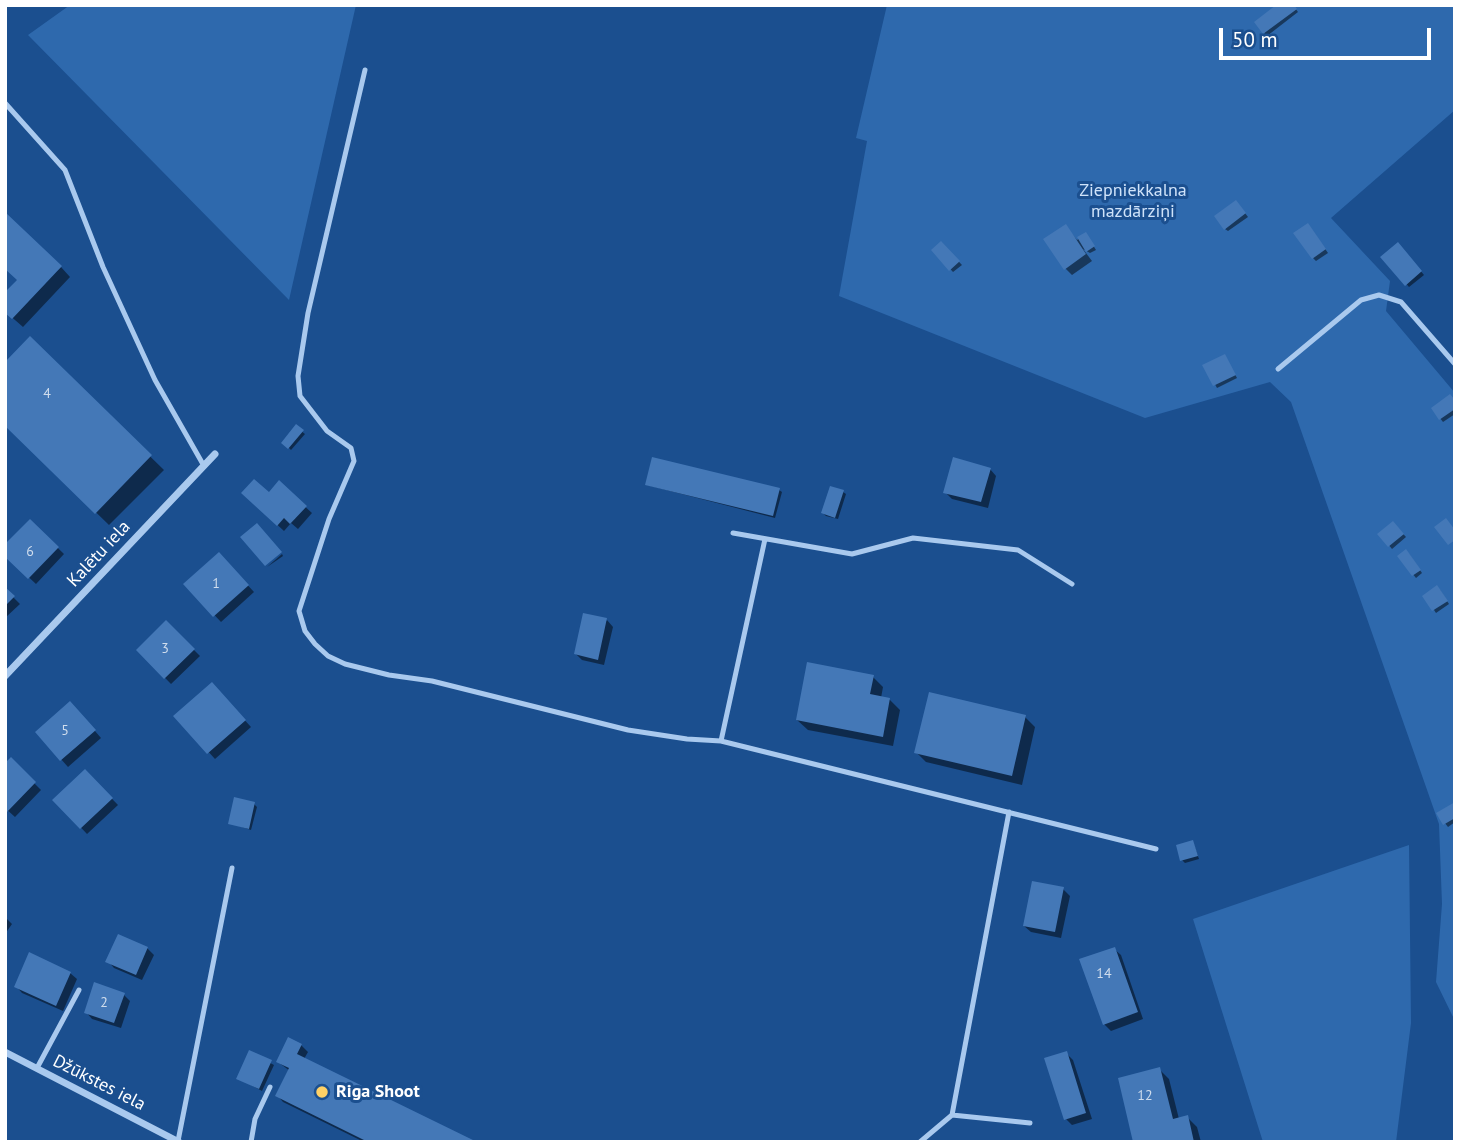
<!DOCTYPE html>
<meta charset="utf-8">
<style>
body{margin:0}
#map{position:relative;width:1460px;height:1147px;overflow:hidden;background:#1b4f8f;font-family:"PT Sans",sans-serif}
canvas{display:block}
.frame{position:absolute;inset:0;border:7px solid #fff;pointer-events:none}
.scale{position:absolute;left:1219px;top:28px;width:212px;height:32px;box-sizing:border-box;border:4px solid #fff;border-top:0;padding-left:9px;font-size:21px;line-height:24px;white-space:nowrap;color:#fff;-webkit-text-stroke:5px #1b4f8f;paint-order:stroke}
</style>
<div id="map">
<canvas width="1460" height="1147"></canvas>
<div class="frame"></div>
<div class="scale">50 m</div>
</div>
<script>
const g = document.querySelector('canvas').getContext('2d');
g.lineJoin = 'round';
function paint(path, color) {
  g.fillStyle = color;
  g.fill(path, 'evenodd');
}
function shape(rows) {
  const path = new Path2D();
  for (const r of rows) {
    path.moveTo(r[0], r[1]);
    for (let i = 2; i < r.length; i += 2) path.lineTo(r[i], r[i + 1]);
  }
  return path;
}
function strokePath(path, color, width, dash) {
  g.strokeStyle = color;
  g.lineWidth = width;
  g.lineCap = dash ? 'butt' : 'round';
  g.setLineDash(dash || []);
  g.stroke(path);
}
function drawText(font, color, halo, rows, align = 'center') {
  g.font = font + ' "PT Sans",sans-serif';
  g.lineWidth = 6;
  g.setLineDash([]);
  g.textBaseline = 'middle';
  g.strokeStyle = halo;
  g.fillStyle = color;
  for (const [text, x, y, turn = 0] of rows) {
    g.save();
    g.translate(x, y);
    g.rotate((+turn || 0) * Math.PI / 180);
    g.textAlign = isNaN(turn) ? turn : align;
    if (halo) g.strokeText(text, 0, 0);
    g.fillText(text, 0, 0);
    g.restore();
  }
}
paint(shape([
 [70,5,356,5,289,300,28,35],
 [887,5,1455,5,1455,110,1331,218,1390,281,1386,311,1455,393,1455,1021,1436,982,1442,904,1439,824,1291,402,1270,382,1145,418,839,296,867,141,856,138],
 [1409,845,1411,1023,1396,1142,1263,1142,1193,919]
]), '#2e69ad');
paint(shape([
 [1293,5,1298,12,1267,36,1264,33],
 [1239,205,1248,217,1228,231,1225,229],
 [1065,226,1077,240,1086,234,1096,250,1090,253,1083,249,1092,261,1072,275,1065,268],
 [1310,227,1328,253,1316,261,1313,258],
 [941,243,962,265,953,272,933,250],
 [1398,244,1424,275,1409,287,1383,257],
 [61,267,70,277,23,327,7,313],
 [30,339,164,470,109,525,5,424],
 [1225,356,1237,378,1217,388,1205,366],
 [1455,401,1455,414,1443,422,1433,409],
 [296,427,305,434,291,450,283,442],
 [990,469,996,476,988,508,952,499,945,492],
 [279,483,312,513,298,529,291,523,284,531,243,493,269,494],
 [647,485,779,490,782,492,775,518],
 [843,492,846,494,838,519,826,516,823,513],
 [30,521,64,554,36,584,5,555],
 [1393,523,1406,537,1392,549,1380,534],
 [219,554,254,592,221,622,185,584],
 [282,554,283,556,267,567],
 [1409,554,1422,573,1416,578,1399,557],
 [5,589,20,604,5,618],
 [1440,590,1449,604,1436,613,1434,610],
 [607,620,613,627,604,665,582,660,576,654],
 [166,622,200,656,171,684,138,650],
 [873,677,883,687,881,698,890,700,900,710,893,746,808,730,797,720],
 [218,691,251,727,215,759,176,716],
 [77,710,101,738,68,767,37,732],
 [1025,717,1035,727,1022,785,926,762,916,752],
 [11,760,41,790,15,817,5,808,5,765],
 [85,771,118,805,87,834,55,800],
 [254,804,257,807,251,830,230,823],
 [1455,804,1455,822,1448,827,1438,814],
 [1193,842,1199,859,1185,863,1182,860],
 [1063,889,1070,896,1061,938,1031,932,1024,926],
 [5,917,12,924,5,934],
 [147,948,154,955,142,980,114,968,108,961],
 [1114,949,1121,955,1143,1019,1111,1031,1104,1024],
 [70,973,77,979,63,1011,22,993,16,986],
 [124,995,130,1001,121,1028,92,1019,86,1012],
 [301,1045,308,1052,304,1059,473,1142,364,1142,283,1102,277,1095,290,1071,278,1062],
 [250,1052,274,1065,262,1091,238,1078],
 [1066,1053,1073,1060,1092,1119,1072,1125,1066,1119],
 [1159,1069,1169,1079,1179,1119,1187,1117,1197,1127,1201,1142,1135,1142]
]), '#0007');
paint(shape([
 [1276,5,1294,5,1297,9,1263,34,1254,22],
 [1236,200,1246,213,1224,230,1214,216],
 [5,212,62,266,12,319,5,313,5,292,17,280,5,269],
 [1308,223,1326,249,1312,259,1293,233],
 [1066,224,1086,254,1064,270,1043,239],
 [1086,232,1095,246,1086,252,1077,237],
 [941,241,960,261,949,271,931,250],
 [1398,242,1422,271,1405,286,1380,257],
 [30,336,152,455,95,514,5,426,5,362],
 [1225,354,1236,375,1213,386,1202,365],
 [1450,394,1455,400,1455,409,1439,420,1431,408],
 [296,424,304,430,288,449,281,443],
 [652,457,780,488,773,516,645,485],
 [953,457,991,468,981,502,943,493],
 [254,479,269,492,279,480,307,506,290,524,284,518,277,526,241,493],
 [830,486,844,490,835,518,821,513],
 [1446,518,1455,530,1455,540,1448,545,1434,527],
 [30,519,59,547,28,579,5,557,5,544],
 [1393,521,1404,534,1388,547,1377,534],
 [257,523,282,552,265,566,240,537],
 [1406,549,1421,570,1412,576,1397,556],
 [219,552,249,585,213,617,183,584],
 [1437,585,1448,601,1432,611,1422,596],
 [5,587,15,596,5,606],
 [583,613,607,618,598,660,574,654],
 [166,620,195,649,164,679,136,650],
 [807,662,874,675,870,694,890,698,883,737,796,720],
 [212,682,246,720,207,754,173,716],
 [929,692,1026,715,1012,776,914,753],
 [70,701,96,730,60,761,35,732],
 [11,757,36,782,7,812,5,763],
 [85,769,113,798,80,829,52,800],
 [234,797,255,802,249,829,228,824],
 [1455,802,1455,818,1443,825,1436,813],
 [1193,840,1198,856,1180,861,1176,845],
 [1032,881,1064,887,1055,932,1023,926],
 [118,934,148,947,136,975,105,962],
 [1115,947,1138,1012,1103,1025,1079,959],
 [29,952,71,972,56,1006,14,987],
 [94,982,125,993,114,1023,84,1013],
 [288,1037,302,1044,297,1054,477,1142,368,1142,275,1096,289,1068,276,1062],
 [249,1050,272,1060,259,1089,236,1079],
 [1067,1051,1086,1113,1064,1120,1044,1058],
 [1160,1067,1173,1119,1188,1115,1194,1142,1133,1142,1118,1078]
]), '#4478b7');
strokePath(shape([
 [365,70,308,313,298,376,300,396,327,431,351,448,354,461,329,519,299,611,305,631,315,644,328,656,345,664,389,675,432,681,628,730,687,739,721,741,1156,849],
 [5,103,65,170,103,267,155,380,204,466],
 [1278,369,1361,300,1379,295,1401,302,1455,364],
 [733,533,852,554,913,538,1018,550,1072,584],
 [721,741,765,539],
 [37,1068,79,990],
 [952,1115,1030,1123],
 [178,1141,232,868],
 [251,1142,255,1119,270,1087],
 [920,1142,952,1115,1009,812]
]), '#a9c9ee', 5);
strokePath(shape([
 [5,676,215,454],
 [5,1052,179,1142]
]), '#a9c9ee', 7);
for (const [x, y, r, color] of [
 [322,1092,7,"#ffd166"]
]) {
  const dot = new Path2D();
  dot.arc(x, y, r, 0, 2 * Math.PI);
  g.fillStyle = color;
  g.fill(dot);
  strokePath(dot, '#1b4f8f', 2.5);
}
drawText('14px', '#d0dded', null, [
 ["4",47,394],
 ["6",30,552],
 ["1",216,584],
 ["3",165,649],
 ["5",65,731],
 ["14",1104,974],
 ["2",104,1003],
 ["12",1145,1096]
]);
drawText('18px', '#cfe3fa', '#1b4f8f', [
 ["Ziepniekkalna",1133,191],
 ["mazdārziņi",1133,212]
]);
drawText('18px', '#fff', '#1b4f8f', [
 ["Kalētu iela",99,554,-47],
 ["Džūkstes iela",99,1083,27]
]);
drawText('bold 18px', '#fff', '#1b4f8f', [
 ["Riga Shoot",336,1092]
], 'left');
</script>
